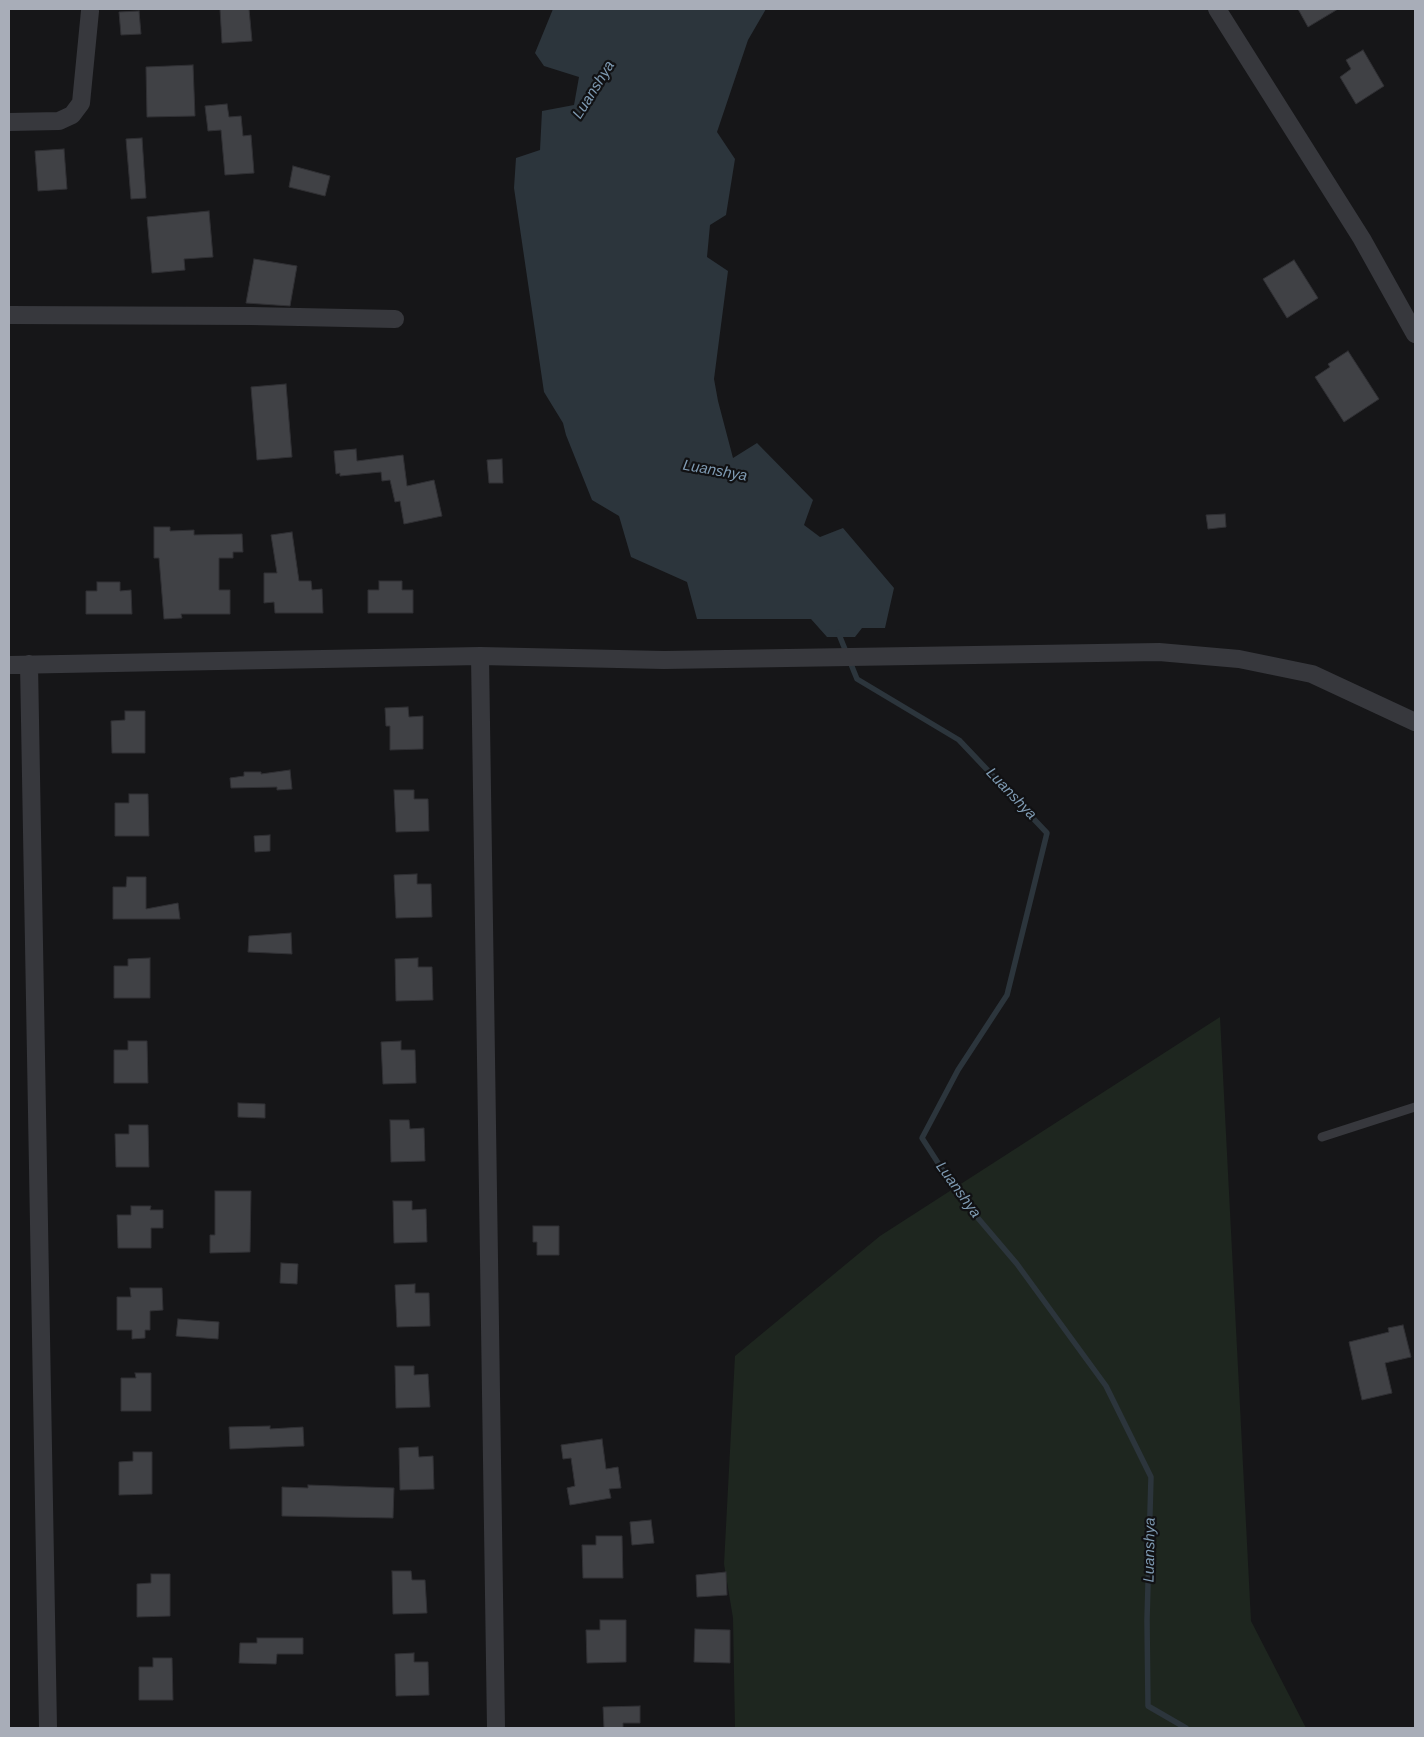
<!DOCTYPE html>
<style>
body{margin:0}
#map{position:relative;width:1424px;height:1737px;overflow:hidden;background:#161618;font-family:Helvetica,sans-serif}
canvas{display:block}
.frame{position:absolute;inset:0;border:10px solid #a8adb8;pointer-events:none}
</style>
<div id="map">
<canvas width="1424" height="1737"></canvas>
<div class="frame"></div>
</div>
<script>
const g = document.querySelector('canvas').getContext('2d');
g.lineJoin = 'round';
function paint(path, color) {
  g.fillStyle = color;
  g.fill(path, 'evenodd');
}
function shape(rows) {
  const path = new Path2D();
  for (const r of rows) {
    path.moveTo(r[0], r[1]);
    for (let i = 2; i < r.length; i += 2) path.lineTo(r[i], r[i + 1]);
  }
  return path;
}
function strokePath(path, color, width, dash) {
  g.strokeStyle = color;
  g.lineWidth = width;
  g.lineCap = dash ? 'butt' : 'round';
  g.setLineDash(dash || []);
  g.stroke(path);
}
function drawText(font, color, halo, rows, align = 'center') {
  g.font = font + ' Helvetica,sans-serif';
  g.lineWidth = 4.5;
  g.setLineDash([]);
  g.textBaseline = 'middle';
  g.strokeStyle = halo;
  g.fillStyle = color;
  for (const [text, x, y, turn = 0] of rows) {
    g.save();
    g.translate(x, y);
    g.rotate((+turn || 0) * Math.PI / 180);
    g.textAlign = isNaN(turn) ? turn : align;
    if (halo) g.strokeText(text, 0, 0);
    g.fillText(text, 0, 0);
    g.restore();
  }
}
paint(shape([
 [1220,1017,1251,1621,1306,1728,735,1728,733,1618,724,1564,735,1356,880,1236]
]), '#1e261f');
paint(shape([
 [553,9,766,9,748,40,717,132,735,159,726,215,710,225,707,257,728,271,714,379,718,401,733,458,757,443,813,500,804,525,820,537,843,528,894,588,885,628,862,628,855,637,827,637,811,619,697,619,687,582,631,557,619,516,592,500,566,435,563,423,544,392,514,188,516,158,540,150,542,111,574,105,579,77,544,66,535,53]
]), '#2c353c');
strokePath(shape([
 [838,632,857,679,959,740,1047,833,1007,995,958,1070,922,1138,960,1197,1017,1264,1106,1386,1151,1477,1147,1620,1148,1706,1186,1728]
]), '#2c353c', 5.5);
const building = shape([
 [220,9,249,9,252,41,222,43,220,9],
 [1298,9,1338,9,1308,27,1298,9],
 [139,11,141,34,121,35,119,12,139,11],
 [1363,50,1384,86,1356,104,1340,77,1351,69,1346,60,1363,50],
 [193,65,195,116,147,117,146,67,193,65],
 [227,104,229,117,241,116,243,136,251,135,254,173,225,175,221,130,208,131,205,106,227,104],
 [142,138,146,198,131,199,126,139,142,138],
 [64,149,67,189,38,191,35,151,64,149],
 [293,166,330,176,325,196,289,187,293,166],
 [209,211,213,257,184,259,185,270,152,273,147,217,209,211],
 [254,259,297,266,290,306,246,303,254,259],
 [1294,260,1318,298,1287,318,1263,279,1294,260],
 [1348,351,1379,399,1344,422,1315,377,1330,367,1328,364,1348,351],
 [286,384,292,457,257,460,251,387,286,384],
 [356,449,357,461,403,455,407,486,434,480,442,516,404,524,400,501,395,502,390,480,382,481,381,472,340,476,340,473,336,474,334,451,356,449],
 [502,459,503,483,489,483,487,460,502,459],
 [1225,514,1226,527,1208,529,1206,515,1225,514],
 [154,527,170,527,170,531,194,530,194,535,242,534,243,552,233,552,233,558,219,558,219,590,230,590,230,614,181,614,182,618,164,619,159,558,154,558,154,527],
 [292,532,299,581,311,581,312,590,322,589,323,613,275,613,274,602,264,603,264,573,277,573,271,535,292,532],
 [379,581,402,581,402,590,413,590,413,613,368,613,368,590,379,590,379,581],
 [97,582,120,582,120,591,131,590,132,614,86,614,86,591,97,591,97,582],
 [408,707,409,717,423,716,423,749,390,750,390,726,386,726,385,708,408,707],
 [125,711,145,711,145,753,112,753,111,721,125,720,125,711],
 [290,770,292,789,277,790,277,787,231,788,230,778,244,776,244,772,261,772,261,774,290,770],
 [394,790,414,790,414,799,428,799,429,831,396,832,394,790],
 [129,794,148,794,149,836,115,836,115,803,129,803,129,794],
 [270,835,270,851,255,852,254,836,270,835],
 [417,874,417,884,431,884,432,917,396,918,394,875,417,874],
 [127,877,146,877,146,909,178,903,180,919,113,919,113,887,126,887,127,877],
 [291,933,292,954,248,952,249,936,291,933],
 [150,958,150,998,114,998,114,966,128,966,128,959,150,958],
 [418,958,418,967,432,967,433,1000,396,1001,395,959,418,958],
 [128,1041,147,1041,148,1083,114,1083,114,1050,128,1050,128,1041],
 [401,1041,401,1050,415,1050,416,1083,383,1084,381,1042,401,1041],
 [238,1103,265,1104,265,1118,238,1117,238,1103],
 [390,1120,409,1120,410,1129,424,1128,425,1161,391,1162,390,1120],
 [129,1125,148,1125,149,1167,116,1167,115,1134,129,1134,129,1125],
 [215,1191,251,1191,250,1252,210,1253,210,1235,215,1235,215,1191],
 [393,1201,412,1201,412,1210,426,1209,427,1242,394,1243,393,1201],
 [131,1206,151,1206,150,1210,163,1210,163,1228,151,1228,151,1248,118,1248,117,1215,131,1215,131,1206],
 [533,1226,559,1226,559,1255,537,1255,537,1242,533,1242,533,1226],
 [281,1263,298,1264,297,1284,280,1283,281,1263],
 [415,1284,415,1293,429,1293,430,1326,397,1327,395,1285,415,1284],
 [130,1288,162,1288,163,1310,150,1311,150,1330,145,1330,145,1338,132,1339,132,1330,117,1330,117,1297,131,1297,130,1288],
 [178,1319,219,1322,218,1339,176,1336,178,1319],
 [1403,1325,1411,1357,1385,1363,1392,1393,1362,1400,1349,1342,1389,1332,1388,1328,1403,1325],
 [395,1366,414,1366,414,1375,428,1374,430,1407,396,1408,395,1366],
 [135,1373,151,1373,151,1411,121,1411,121,1378,136,1378,135,1373],
 [270,1426,270,1429,303,1427,304,1446,230,1449,229,1427,270,1426],
 [602,1439,606,1469,618,1467,621,1488,609,1489,611,1498,570,1505,567,1488,575,1486,571,1458,563,1459,561,1445,602,1439],
 [418,1447,419,1457,433,1456,434,1489,400,1490,399,1448,418,1447],
 [133,1452,152,1452,152,1494,119,1495,119,1462,133,1461,133,1452],
 [308,1485,394,1488,393,1518,282,1516,282,1487,308,1488,308,1485],
 [651,1520,654,1543,632,1545,630,1522,651,1520],
 [596,1536,622,1536,623,1578,583,1578,582,1545,596,1545,596,1536],
 [392,1571,411,1571,412,1580,425,1580,427,1613,393,1614,392,1571],
 [726,1572,727,1595,697,1597,696,1575,726,1572],
 [151,1574,170,1574,170,1616,137,1617,137,1584,151,1583,151,1574],
 [600,1620,626,1620,626,1662,587,1663,586,1630,600,1630,600,1620],
 [695,1629,730,1630,730,1663,694,1662,695,1629],
 [257,1638,303,1638,303,1654,277,1654,276,1664,239,1663,240,1643,257,1643,257,1638],
 [414,1653,414,1662,428,1662,429,1695,396,1696,395,1654,414,1653],
 [153,1658,172,1658,173,1700,139,1700,139,1667,153,1667,153,1658],
 [640,1706,640,1723,623,1723,623,1728,604,1728,603,1707,640,1706]
]);
paint(building, '#404145');
strokePath(building, '#303034', 1);
strokePath(shape([
 [1322,1137,1415,1107]
]), '#37383d', 9);
strokePath(shape([
 [1217,9,1362,239,1415,334],
 [9,122,59,121,72,115,81,103,90,11],
 [9,315,251,316,395,319],
 [480,656,496,1728],
 [29,664,48,1728],
 [9,665,480,656,664,660,1159,652,1239,659,1312,674,1415,722]
]), '#37383d', 18);
drawText('italic 15px', '#7f9bb3', '#111113', [
 ["Luanshya",594,90,-58],
 ["Luanshya",715,471,10],
 ["Luanshya",1011,794,46],
 ["Luanshya",958,1190,54],
 ["Luanshya",1150,1550,-89]
]);
</script>
